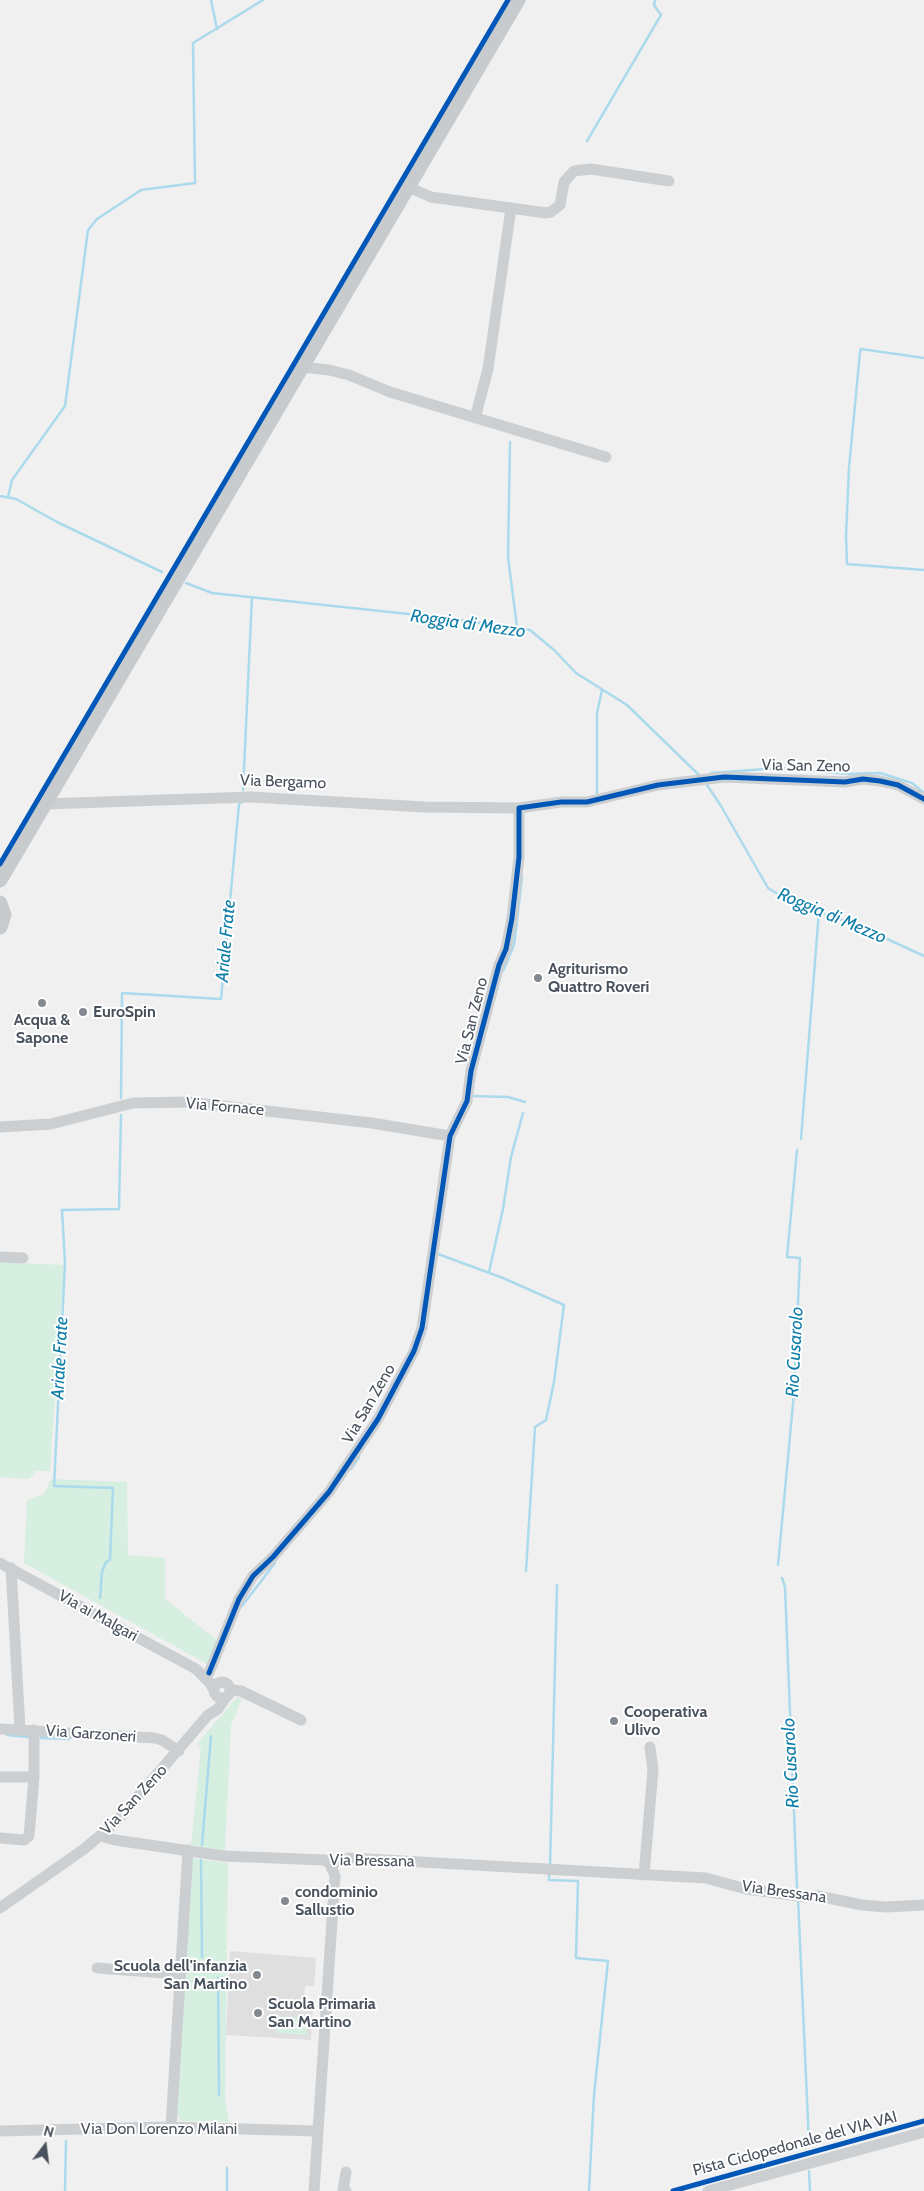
<!DOCTYPE html>
<style>
body{margin:0}
#map{position:relative;width:924px;height:2191px;overflow:hidden;background:#f1f0f0;font-family:Cabin,sans-serif}
canvas{display:block}
.north{position:absolute;left:20px;top:2121px;width:50px;height:50px;-webkit-text-stroke:4px #fff;paint-order:stroke;rotate:15deg;font-size:14px;font-weight:700;line-height:20px;text-align:center;color:#48515c}
.north::after{content:'';display:block;margin:auto;width:18px;height:22px;background:#48515c;clip-path:polygon(50% 0,100% 100%,50% 72%,0 100%)}
</style>
<div id="map">
<canvas width="924" height="2191"></canvas>
<div class="north">N</div>
</div>
<script>
const g = document.querySelector('canvas').getContext('2d');
g.lineJoin = 'round';
function paint(path, color) {
  g.fillStyle = color;
  g.fill(path, 'evenodd');
}
function shape(rows) {
  const path = new Path2D();
  for (const r of rows) {
    if (r.length === 3) {
      path.moveTo(r[0] + r[2], r[1]);
      path.arc(r[0], r[1], r[2], 0, 2 * Math.PI);
      continue;
    }
    path.moveTo(r[0], r[1]);
    for (let i = 2; i < r.length; i += 2) path.lineTo(r[i], r[i + 1]);
  }
  return path;
}
function strokePath(path, color, width, dash) {
  g.strokeStyle = color;
  g.lineWidth = width;
  g.lineCap = dash ? 'butt' : 'round';
  g.setLineDash(dash || []);
  g.stroke(path);
}
function drawText(font, color, halo, rows, align = 'center') {
  g.font = font + ' Cabin,sans-serif';
  g.lineWidth = 4;
  g.setLineDash([]);
  g.textBaseline = 'middle';
  g.strokeStyle = halo;
  g.fillStyle = color;
  for (const [text, x, y, turn = 0] of rows) {
    g.save();
    g.translate(x, y);
    g.rotate((+turn || 0) * Math.PI / 180);
    g.textAlign = isNaN(turn) ? turn : align;
    if (halo) g.strokeText(text, 0, 0);
    g.fillText(text, 0, 0);
    g.restore();
  }
}
paint(shape([
 [230,1951,316,1958,314,1986,305,1986,304,2004,313,2005,311,2040,226,2035]
]), '#dfdfe0');
paint(shape([
 [0,1262,64,1265,50,1471,36,1471,29,1479,0,1477],
 [51,1479,127,1482,128,1555,165,1558,165,1599,218,1641,207,1664,24,1563,27,1500,44,1494],
 [236,1698,242,1698,231,1726,225,1851,191,1845,201,1748,197,1744],
 [192,1858,228,1863,225,2101,229,2122,181,2121,176,2111],
 [277,2016,307,2018,306,2035,276,2033]
]), '#d6efe1');
strokePath(shape([
 [211,0,217,29],
 [587,141,661,15,654,5,655,0],
 [924,358,861,349,860,352,849,468,846,536,847,564,924,570],
 [510,442,508,557,517,627],
 [0,496,16,499,57,522,162,572],
 [8,497,12,480,65,406,88,230,97,219,141,190,195,183,193,43,263,0],
 [186,583,212,593,446,618,530,630,554,650,576,673,627,705,700,776],
 [711,773,779,768,849,774,880,773,912,783,923,792],
 [707,785,721,806,768,888,789,901,859,926,924,956],
 [243,790,252,597],
 [597,795,597,713,602,690],
 [503,971,514,945,522,877],
 [472,1096,508,1097,525,1102],
 [121,1098,122,993,221,999,239,804,242,802],
 [801,1139,819,911],
 [438,1254,503,1278,564,1305,554,1382,546,1420,535,1427,526,1571],
 [489,1272,503,1209,511,1157,523,1113],
 [351,1469,359,1457],
 [778,1565,794,1393,800,1258,787,1257,797,1150],
 [782,1578,785,1587,797,1888],
 [100,1598,102,1572,106,1562,110,1560,113,1488,54,1486,65,1263,62,1210,119,1209,121,1115],
 [242,1606,275,1563],
 [7,1735,28,1737],
 [41,1738,69,1739],
 [202,1845,211,1736],
 [201,1860,202,1957],
 [550,1866,557,1585],
 [549,1872,549,1880,578,1881,576,1958,608,1961,594,2095,589,2191],
 [798,1898,809,2144],
 [218,1978,219,2095],
 [809,2171,810,2191],
 [65,2191,66,2141],
 [227,2191,227,2168]
]), '#abdaec', 2.5);
strokePath(shape([
 [408,187,431,197,546,213,551,212,560,205,564,182,574,171,591,169,669,181],
 [302,367,329,370,349,375,390,392,606,457],
 [475,418,488,369,511,208],
 [45,804,251,797,424,807,519,808],
 [0,1127,51,1124,133,1103,188,1102,372,1123,450,1136],
 [0,1257,23,1258],
 [0,1563,196,1669,210,1683,214,1690],
 [11,1568,20,1729],
 [209,1673,239,1599,253,1576,273,1557,329,1492,378,1419,414,1351,422,1328,450,1136,467,1101,471,1071,499,965,506,949,512,918,519,857,519,808,561,802,587,802,658,785,724,777,845,782,863,779,880,781,898,785,924,799],
 [222,1690,8],
 [231,1690,241,1691,301,1720],
 [0,1729,154,1738,162,1740,179,1751],
 [0,1777,34,1777],
 [101,1836,115,1840,224,1856,325,1860,330,1864,349,1858,706,1878,746,1889,806,1897,818,1896,862,1905,886,1907,924,1905],
 [0,1838,24,1840,29,1836,34,1777,34,1730],
 [644,1875,653,1770,650,1747],
 [0,1908,84,1849,115,1823,208,1715,218,1709,226,1697],
 [97,1968,179,1974],
 [171,2127,188,1850],
 [0,2131,167,2127,317,2131],
 [346,2172,343,2191,346,2191],
 [314,2191,335,1876,330,1864],
 [708,2191,924,2132]
]), '#cccfd1', 11);
strokePath(shape([
 [0,880,518,0],
 [0,903,4,915,0,927]
]), '#c8cbce', 15);
strokePath(shape([
 [0,864,508,0],
 [209,1673,239,1599,253,1576,273,1557,329,1492,378,1419,414,1351,422,1328,450,1136,467,1101,471,1071,499,965,506,949,512,918,519,857,519,808,561,802,587,802,658,785,724,777,845,782,863,779,880,781,898,785,924,799],
 [673,2191,924,2121]
]), '#0057b8', 5);
for (const [x, y, r, color] of [
 [538,978,5,"#838990"],
 [42,1003,5,"#838990"],
 [83,1012,5,"#838990"],
 [614,1721,5,"#838990"],
 [285,1901,5,"#838990"],
 [257,1975,5,"#838990"],
 [258,2013,5,"#838990"]
]) {
  const dot = new Path2D();
  dot.arc(x, y, r, 0, 2 * Math.PI);
  g.fillStyle = color;
  g.fill(dot);
  strokePath(dot, '#fff', 2);
}
drawText('16px', '#48515c', '#fff', [
 ["Via San Zeno",806,766,1],
 ["Via Bergamo",283,782,2],
 ["Via San Zeno",472,1021,-76],
 ["Via Fornace",225,1107,5],
 ["Via San Zeno",369,1404,-60],
 ["Via ai Malgari",98,1616,29],
 ["Via Garzoneri",91,1734,4],
 ["Via San Zeno",134,1800,-47],
 ["Via Bressana",372,1861,1],
 ["Via Bressana",784,1892,8],
 ["Via Don Lorenzo Milani",159,2129],
 ["Pista Ciclopedonale del VIA VAI",795,2144,-15]
]);
drawText('bold 16px', '#48515c', '#fff', [
 ["Agriturismo",548,969],
 ["Quattro Roveri",548,987],
 ["EuroSpin",93,1012],
 ["Acqua &",42,1020,"center"],
 ["Sapone",42,1038,"center"],
 ["Cooperativa",624,1712],
 ["Ulivo",624,1730],
 ["condominio",295,1892],
 ["Sallustio",295,1910],
 ["Scuola dell'infanzia",247,1966,"right"],
 ["San Martino",247,1984,"right"],
 ["Scuola Primaria",268,2004],
 ["San Martino",268,2022]
], 'left');
drawText('italic 18px', '#0f7ea8', '#fff', [
 ["Roggia di Mezzo",468,624,8],
 ["Roggia di Mezzo",832,916,23],
 ["Ariale Frate",226,941,-85],
 ["Rio Cusarolo",795,1352,-87],
 ["Ariale Frate",60,1358,-87],
 ["Rio Cusarolo",791,1763,-93]
]);
</script>
